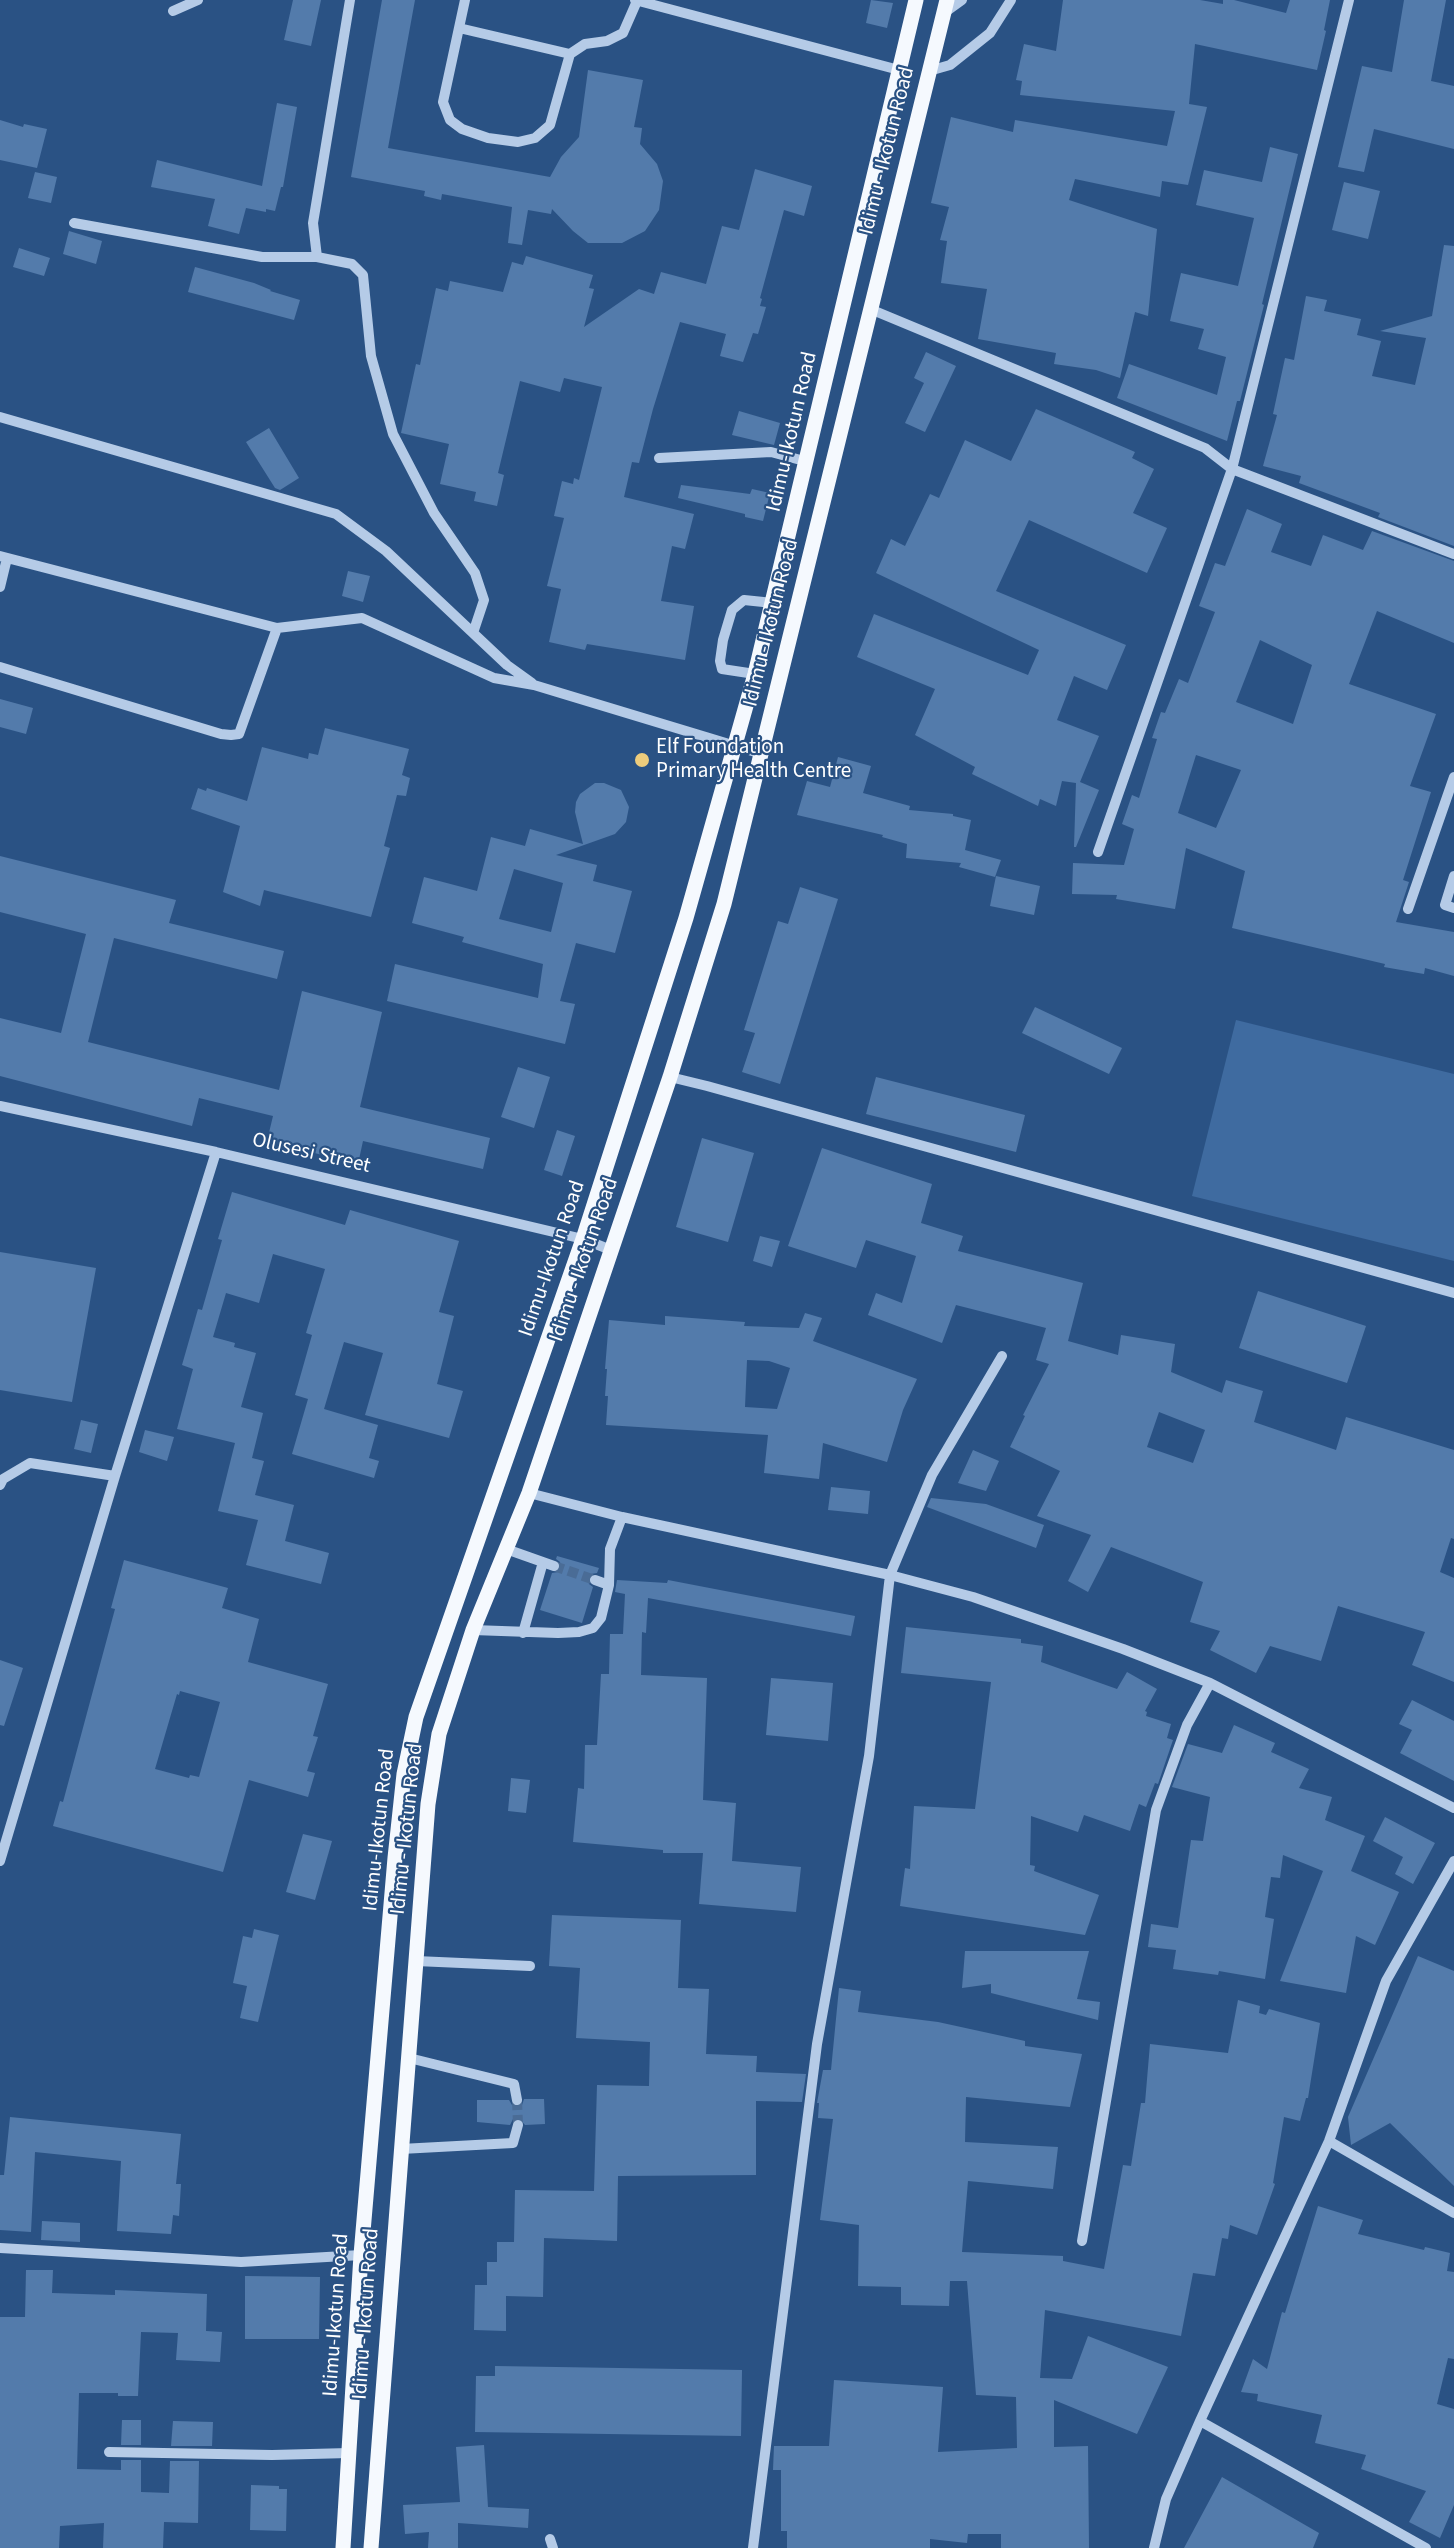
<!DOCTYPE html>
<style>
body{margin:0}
canvas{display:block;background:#2a5284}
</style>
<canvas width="1454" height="2548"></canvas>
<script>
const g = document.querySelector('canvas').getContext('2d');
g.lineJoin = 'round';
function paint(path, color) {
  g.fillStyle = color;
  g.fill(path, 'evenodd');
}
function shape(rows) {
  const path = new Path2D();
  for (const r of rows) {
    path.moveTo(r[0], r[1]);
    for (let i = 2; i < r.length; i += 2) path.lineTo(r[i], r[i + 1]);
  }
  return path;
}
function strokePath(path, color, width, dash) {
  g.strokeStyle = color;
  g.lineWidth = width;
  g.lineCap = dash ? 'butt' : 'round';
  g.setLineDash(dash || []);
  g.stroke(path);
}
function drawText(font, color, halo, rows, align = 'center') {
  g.font = font + ' "Source Sans 3",sans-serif';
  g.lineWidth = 4.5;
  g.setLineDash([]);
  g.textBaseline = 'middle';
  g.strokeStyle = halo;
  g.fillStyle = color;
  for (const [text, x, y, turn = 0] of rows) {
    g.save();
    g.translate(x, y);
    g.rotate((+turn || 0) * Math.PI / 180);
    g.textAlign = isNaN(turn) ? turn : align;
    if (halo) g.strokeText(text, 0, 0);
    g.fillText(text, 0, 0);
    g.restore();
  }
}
paint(shape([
 [1236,1020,1454,1074,1454,1261,1192,1196]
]), '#3f6ba0');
paint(shape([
 [293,0,321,0,311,46,284,40],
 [382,0,415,0,388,148,550,177,561,157,579,137,588,70,643,80,634,127,642,128,640,144,657,164,663,181,659,210,645,231,622,243,588,243,573,231,552,209,551,214,528,210,522,245,508,243,512,207,442,194,441,200,424,196,425,191,351,177],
 [871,0,893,3,887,28,866,23],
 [1063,0,1200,0,1223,4,1223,0,1234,0,1286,13,1290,0,1330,0,1324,30,1326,31,1317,70,1195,44,1189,104,1207,107,1188,185,1162,181,1160,197,1075,179,1069,200,1157,229,1148,316,1135,312,1120,378,1096,370,1054,364,1056,353,978,339,987,289,941,283,947,241,940,240,949,207,931,203,951,117,1013,132,1015,120,1167,146,1175,111,1020,95,1022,81,1016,80,1024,44,1056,51],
 [1404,0,1446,0,1431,81,1454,86,1454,149,1374,129,1364,172,1338,167,1362,66,1392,72],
 [277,103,297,107,283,187,281,187,275,211,266,209,266,212,246,208,239,234,208,226,215,199,151,187,157,160,262,186],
 [0,120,23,127,24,124,47,129,37,168,0,160],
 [1270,147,1298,154,1262,304,1264,305,1240,401,1237,401,1227,441,1117,398,1129,364,1217,395,1226,357,1198,349,1204,329,1170,321,1181,273,1238,286,1254,218,1196,205,1204,170,1262,182],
 [755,169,812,186,804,216,784,210,760,298,762,299,760,306,766,307,758,334,753,333,743,362,720,356,726,334,680,322,653,409,639,463,632,462,624,497,694,514,685,549,672,546,661,601,694,606,685,660,587,644,585,650,549,642,561,589,547,586,564,518,554,516,562,481,573,484,574,478,579,480,602,387,564,378,560,392,520,381,498,473,504,475,497,506,474,501,476,492,440,484,449,444,401,433,416,364,420,365,436,288,448,291,450,281,503,292,512,262,523,265,526,256,593,275,589,288,594,289,584,327,639,289,654,294,661,272,706,284,722,226,739,230],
 [35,172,57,177,51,203,28,198],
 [1344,182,1380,191,1368,239,1332,230],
 [69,231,102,241,96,264,63,254],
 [1444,245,1454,246,1454,546,1378,517,1380,513,1299,483,1301,476,1263,466,1277,415,1273,414,1285,358,1294,360,1306,296,1327,300,1324,311,1361,319,1357,335,1381,341,1372,376,1415,385,1426,338,1380,331,1432,316],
 [19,248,50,258,44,276,13,267],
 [195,267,254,283,271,290,270,291,300,300,294,320,188,292],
 [926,352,956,366,925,432,905,423,924,383,914,378],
 [1036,409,1135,452,1132,458,1154,469,1133,513,1167,528,1147,573,1029,520,996,591,1126,645,1107,690,1074,676,1057,720,1099,736,1080,782,1099,790,1076,847,1074,847,1076,783,1062,781,1056,806,1040,799,1038,806,972,774,975,767,915,735,935,689,857,657,874,614,1028,675,1039,650,876,573,891,539,905,546,930,494,939,498,965,440,1011,461],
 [739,411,780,423,774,445,732,435],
 [269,428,299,478,280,490,275,488,246,442],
 [681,485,750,494,752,489,770,493,763,521,745,517,745,514,678,498],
 [1247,509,1282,524,1271,552,1311,566,1323,535,1363,550,1372,531,1454,561,1454,643,1377,611,1349,684,1436,714,1410,786,1431,792,1403,880,1409,882,1396,922,1454,932,1454,976,1425,968,1424,974,1384,967,1385,964,1232,928,1245,871,1186,848,1175,909,1116,899,1117,895,1072,894,1073,863,1124,865,1134,829,1122,824,1132,795,1139,798,1157,739,1152,738,1161,712,1165,713,1179,679,1188,683,1215,612,1199,606,1215,563,1225,566],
 [1260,640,1312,665,1293,724,1236,702],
 [1196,755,1241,770,1216,828,1178,813],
 [348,571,370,576,363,602,342,596],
 [0,699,33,708,26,734,0,727],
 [325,728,409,749,402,775,410,778,406,796,397,795,384,846,390,848,371,917,264,890,260,906,223,892,240,826,191,809,198,788,206,791,207,788,247,801,262,747,308,759,309,753,318,755],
 [838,757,871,766,863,793,910,806,909,810,953,814,953,816,971,820,965,850,1001,860,995,877,959,867,961,863,906,858,907,844,882,837,883,835,797,815,807,781,830,787],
 [595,783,604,783,621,790,629,807,626,822,615,834,556,855,597,865,593,881,632,891,615,953,576,943,560,1001,575,1004,565,1044,387,1001,395,964,538,998,543,964,462,942,464,937,412,923,424,877,477,891,491,837,525,846,530,829,583,844,575,812,576,802,580,794],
 [514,869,563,883,551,932,499,919],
 [0,856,176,900,169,923,284,951,277,979,114,938,88,1042,279,1090,302,991,382,1012,360,1107,490,1138,483,1169,363,1141,358,1164,267,1141,273,1116,199,1098,192,1126,0,1076,0,1018,61,1033,86,934,0,912],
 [996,876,1040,886,1034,915,990,906],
 [800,887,838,899,780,1084,742,1072,755,1033,744,1030,778,921,788,924],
 [1035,1007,1122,1048,1109,1074,1022,1033],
 [518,1067,550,1077,534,1128,501,1117],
 [876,1077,1025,1115,1016,1152,866,1114],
 [557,1130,575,1136,562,1176,544,1170],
 [702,1138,754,1153,728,1242,676,1227],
 [822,1148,932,1184,921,1223,963,1236,958,1251,1083,1283,1068,1341,1118,1355,1121,1335,1175,1344,1171,1372,1222,1393,1226,1380,1263,1391,1254,1422,1336,1450,1346,1417,1454,1450,1454,1539,1451,1538,1440,1572,1454,1578,1454,1682,1412,1665,1425,1632,1338,1606,1321,1661,1270,1646,1256,1673,1210,1650,1220,1631,1190,1622,1203,1582,1111,1547,1088,1592,1068,1581,1091,1535,1037,1516,1060,1471,1010,1447,1025,1416,1023,1415,1049,1364,1036,1360,1046,1328,956,1305,942,1343,868,1315,876,1293,902,1303,916,1256,866,1240,856,1268,788,1246],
 [1159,1412,1205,1430,1193,1463,1147,1447],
 [232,1192,345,1225,350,1210,459,1241,439,1312,454,1316,437,1384,463,1391,449,1438,365,1415,383,1353,344,1342,324,1409,378,1425,369,1458,379,1461,374,1478,292,1454,308,1399,295,1395,312,1335,306,1333,325,1269,273,1254,259,1303,226,1293,213,1337,235,1343,234,1347,256,1353,241,1407,263,1413,252,1458,264,1461,255,1495,294,1505,285,1541,329,1553,321,1584,246,1565,258,1520,218,1511,235,1443,177,1429,193,1369,182,1365,198,1309,202,1310,222,1240,218,1239],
 [760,1236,780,1241,772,1267,753,1261],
 [0,1252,96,1268,72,1402,0,1390],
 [1258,1291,1366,1326,1347,1383,1239,1348],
 [805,1313,822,1318,813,1341,917,1379,903,1410,887,1462,823,1443,819,1479,764,1473,768,1435,606,1425,608,1396,605,1396,607,1369,605,1369,609,1320,665,1325,665,1316,745,1322,744,1326,799,1328],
 [747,1360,769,1361,790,1368,777,1409,745,1407],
 [81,1420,98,1424,91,1453,74,1449],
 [145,1430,174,1437,167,1461,139,1452],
 [973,1450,999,1461,986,1491,958,1483],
 [831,1487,870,1491,868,1514,828,1510],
 [931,1498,986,1504,1044,1525,1036,1548,927,1507],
 [557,1556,599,1568,597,1573,591,1574,588,1578,589,1584,593,1587,582,1623,540,1610,552,1573,558,1572,561,1568,560,1562,556,1559],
 [124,1560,228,1588,222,1608,259,1619,248,1662,328,1684,313,1736,318,1737,307,1771,315,1773,308,1797,249,1780,223,1872,53,1826,60,1801,63,1802,115,1609,111,1608],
 [180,1691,220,1702,199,1777,190,1775,189,1778,155,1769,177,1694,179,1695],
 [617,1580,667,1583,668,1580,855,1616,851,1636,648,1598,646,1633,642,1632,641,1675,707,1678,703,1800,736,1803,732,1861,801,1867,796,1912,699,1904,703,1853,663,1853,663,1850,573,1842,578,1788,584,1789,585,1745,597,1745,601,1674,609,1674,610,1634,623,1634,625,1594,615,1592],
 [906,1627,1021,1639,1021,1643,1043,1646,1041,1662,1117,1689,1127,1672,1157,1689,1145,1711,1147,1712,1146,1716,1171,1724,1167,1738,1173,1740,1158,1784,1155,1783,1146,1807,1139,1804,1130,1831,1084,1815,1078,1832,1031,1816,1030,1865,1035,1866,1034,1871,1099,1895,1085,1935,900,1906,905,1868,910,1869,914,1806,975,1809,991,1682,901,1673],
 [0,1660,23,1668,4,1726,0,1725],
 [771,1678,833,1683,828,1741,766,1735],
 [1412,1700,1454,1721,1454,1781,1400,1753,1412,1730,1399,1724],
 [1234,1725,1275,1743,1271,1752,1309,1769,1299,1788,1332,1797,1325,1820,1365,1836,1351,1871,1399,1892,1375,1945,1356,1936,1346,1993,1280,1981,1323,1871,1283,1855,1280,1878,1271,1877,1265,1917,1274,1919,1265,1979,1219,1971,1218,1975,1173,1969,1176,1950,1148,1947,1151,1924,1178,1928,1191,1840,1203,1841,1210,1797,1172,1787,1188,1744,1222,1753],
 [511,1778,530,1780,526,1813,508,1811],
 [1385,1817,1435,1843,1413,1884,1395,1874,1403,1857,1373,1841],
 [303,1834,332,1841,315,1900,286,1892],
 [552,1915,681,1920,678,1988,709,1989,706,2054,757,2056,756,2072,806,2074,802,2102,756,2101,756,2175,618,2176,617,2241,544,2238,543,2297,506,2296,506,2331,474,2330,475,2285,487,2285,487,2262,497,2262,497,2242,514,2242,515,2190,594,2191,597,2085,649,2086,650,2042,576,2038,580,1968,549,1966],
 [254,1929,279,1935,258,2022,240,2018,247,1986,233,1983,243,1936,252,1938],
 [965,1951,1089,1951,1077,1999,1100,2002,1098,2020,991,1993,991,1984,962,1988],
 [1418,1956,1454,1971,1454,2186,1390,2123,1351,2145,1348,2117],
 [839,1988,861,1991,858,2012,938,2022,1025,2041,1025,2046,1082,2054,1070,2107,966,2097,965,2142,1058,2147,1053,2189,968,2181,962,2252,1063,2256,1063,2261,1104,2269,1123,2165,1131,2166,1141,2103,1145,2103,1150,2044,1228,2053,1238,2000,1260,2006,1259,2013,1266,2015,1269,2009,1320,2023,1308,2098,1306,2098,1300,2121,1284,2117,1273,2183,1275,2184,1257,2235,1230,2225,1228,2239,1222,2238,1215,2276,1193,2273,1181,2336,1045,2310,1040,2378,1072,2379,1088,2336,1168,2367,1137,2434,1054,2400,1054,2447,1088,2446,1089,2548,1001,2548,1001,2534,968,2534,967,2543,930,2539,930,2548,787,2548,787,2531,781,2531,781,2470,773,2470,774,2446,829,2446,834,2380,943,2387,938,2452,1017,2448,1016,2397,976,2395,967,2281,950,2281,949,2306,901,2305,901,2287,858,2286,859,2225,820,2220,833,2119,818,2118,819,2103,817,2103,823,2070,831,2070],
 [524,2099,544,2099,545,2124,525,2125,519,2118,513,2119,510,2125,477,2122,477,2100,509,2100,512,2105,518,2107,522,2105],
 [10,2117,181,2134,176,2184,181,2184,179,2216,173,2215,171,2234,117,2231,121,2161,35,2152,31,2232,0,2230,0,2175,4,2175],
 [1318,2206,1363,2220,1358,2234,1424,2250,1425,2247,1450,2253,1447,2271,1454,2272,1454,2359,1448,2358,1437,2404,1454,2409,1454,2505,1440,2538,1409,2522,1426,2491,1361,2469,1366,2455,1315,2443,1322,2415,1257,2401,1258,2394,1241,2392,1253,2359,1267,2369,1282,2312,1285,2313],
 [42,2221,80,2223,80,2242,41,2240],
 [26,2270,53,2270,52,2293,115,2295,115,2290,207,2294,206,2331,222,2332,220,2362,176,2360,178,2333,141,2332,138,2396,118,2396,118,2393,79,2393,77,2469,121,2470,121,2460,141,2460,141,2492,169,2493,170,2461,199,2461,198,2523,164,2522,163,2548,103,2548,104,2523,60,2526,59,2548,0,2548,0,2317,25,2317],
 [245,2276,320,2277,319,2339,245,2339],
 [495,2366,742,2370,741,2436,475,2432,476,2376,495,2376],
 [122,2420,141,2420,141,2445,121,2445],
 [173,2421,213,2422,212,2446,171,2446],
 [484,2445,488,2507,529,2509,528,2528,458,2523,458,2548,428,2548,429,2532,405,2534,403,2505,460,2502,456,2447],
 [1222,2477,1319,2533,1313,2548,1184,2548],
 [251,2485,279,2486,279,2489,287,2489,286,2531,250,2530]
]), '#537bab');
strokePath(shape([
 [554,1566,595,1580],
 [517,2100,518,2125]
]), '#4a6c96', 10, [10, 5]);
strokePath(shape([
 [350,0,313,223,317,257,352,264,363,275,371,356,393,434,434,513,475,573,484,600,473,633],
 [465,0,443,102,450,120,462,129,488,138,518,142,535,138,550,125,570,54,585,44,607,41,623,33,637,1],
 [635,0,899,70],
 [173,11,198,0],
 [944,13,962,0],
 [459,28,570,54],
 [929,71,950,65,990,33,1011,0],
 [74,223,262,257,317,257],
 [870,309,1205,448,1232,469,1454,554],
 [0,417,336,514,386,551,507,665,532,683],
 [659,458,771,452,808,462],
 [0,556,277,628,362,618,494,678,534,685,762,754],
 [0,587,7,558],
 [0,667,221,734,231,735,239,734,277,628],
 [755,674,722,669,720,661,723,640,732,610,744,600,773,603],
 [1098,852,1232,469,1349,0],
 [1454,876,1445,905,1454,908],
 [1408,909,1454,777],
 [670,1077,707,1086,1454,1293],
 [0,1106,216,1152,583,1239,611,1250],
 [0,1485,3,1479,30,1463,115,1476],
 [529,1493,622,1517,890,1575,973,1597,1123,1649,1210,1683,1454,1808],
 [506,1549,554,1566],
 [595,1580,609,1585],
 [473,1630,558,1633,579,1632,593,1628,601,1618,609,1585,610,1549,622,1517],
 [523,1633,543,1562],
 [0,1861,115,1476,216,1152],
 [416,1961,530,1966],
 [409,2058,514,2084,517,2100],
 [1329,2141,1454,2213],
 [401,2149,513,2143,518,2125],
 [1082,2241,1156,1810,1187,1725,1210,1683],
 [0,2248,241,2262,361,2255],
 [1200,2421,1426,2548],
 [109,2452,272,2455,349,2453],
 [550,2539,553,2548],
 [753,2548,817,2044,869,1756,890,1575,932,1475,1002,1356],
 [1154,2548,1166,2499,1200,2421,1329,2141,1386,1981,1454,1861]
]), '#b5cbe7', 10);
strokePath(shape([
 [343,2548,361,2255,395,1858,404,1774,416,1717,583,1239,686,918,755,674,916,0],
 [371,2548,428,1804,439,1734,473,1630,529,1493,670,1077,724,904,947,0]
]), '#f5f9fe', 15);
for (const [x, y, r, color] of [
 [642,760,8,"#edcc7c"]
]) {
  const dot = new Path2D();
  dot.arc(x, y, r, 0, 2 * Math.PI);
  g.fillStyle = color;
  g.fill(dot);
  strokePath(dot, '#2a5284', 2);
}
drawText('21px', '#fff', '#2a5284', [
 ["Idimu - Ikotun Road",888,151,-76],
 ["Idimu-Ikotun Road",793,432,-77],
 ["Idimu - Ikotun Road",772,623,-76],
 ["Olusesi Street",311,1154,13],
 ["Idimu-Ikotun Road",553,1259,-71],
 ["Idimu - Ikotun Road",585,1260,-71],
 ["Idimu - Ikotun Road",408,1829,-84],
 ["Idimu-Ikotun Road",380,1830,-84],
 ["Idimu - Ikotun Road",367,2314,-86],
 ["Idimu-Ikotun Road",337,2315,-86]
]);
drawText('21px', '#fff', '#2a5284', [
 ["Elf Foundation",656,748],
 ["Primary Health Centre",656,772]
], 'left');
</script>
